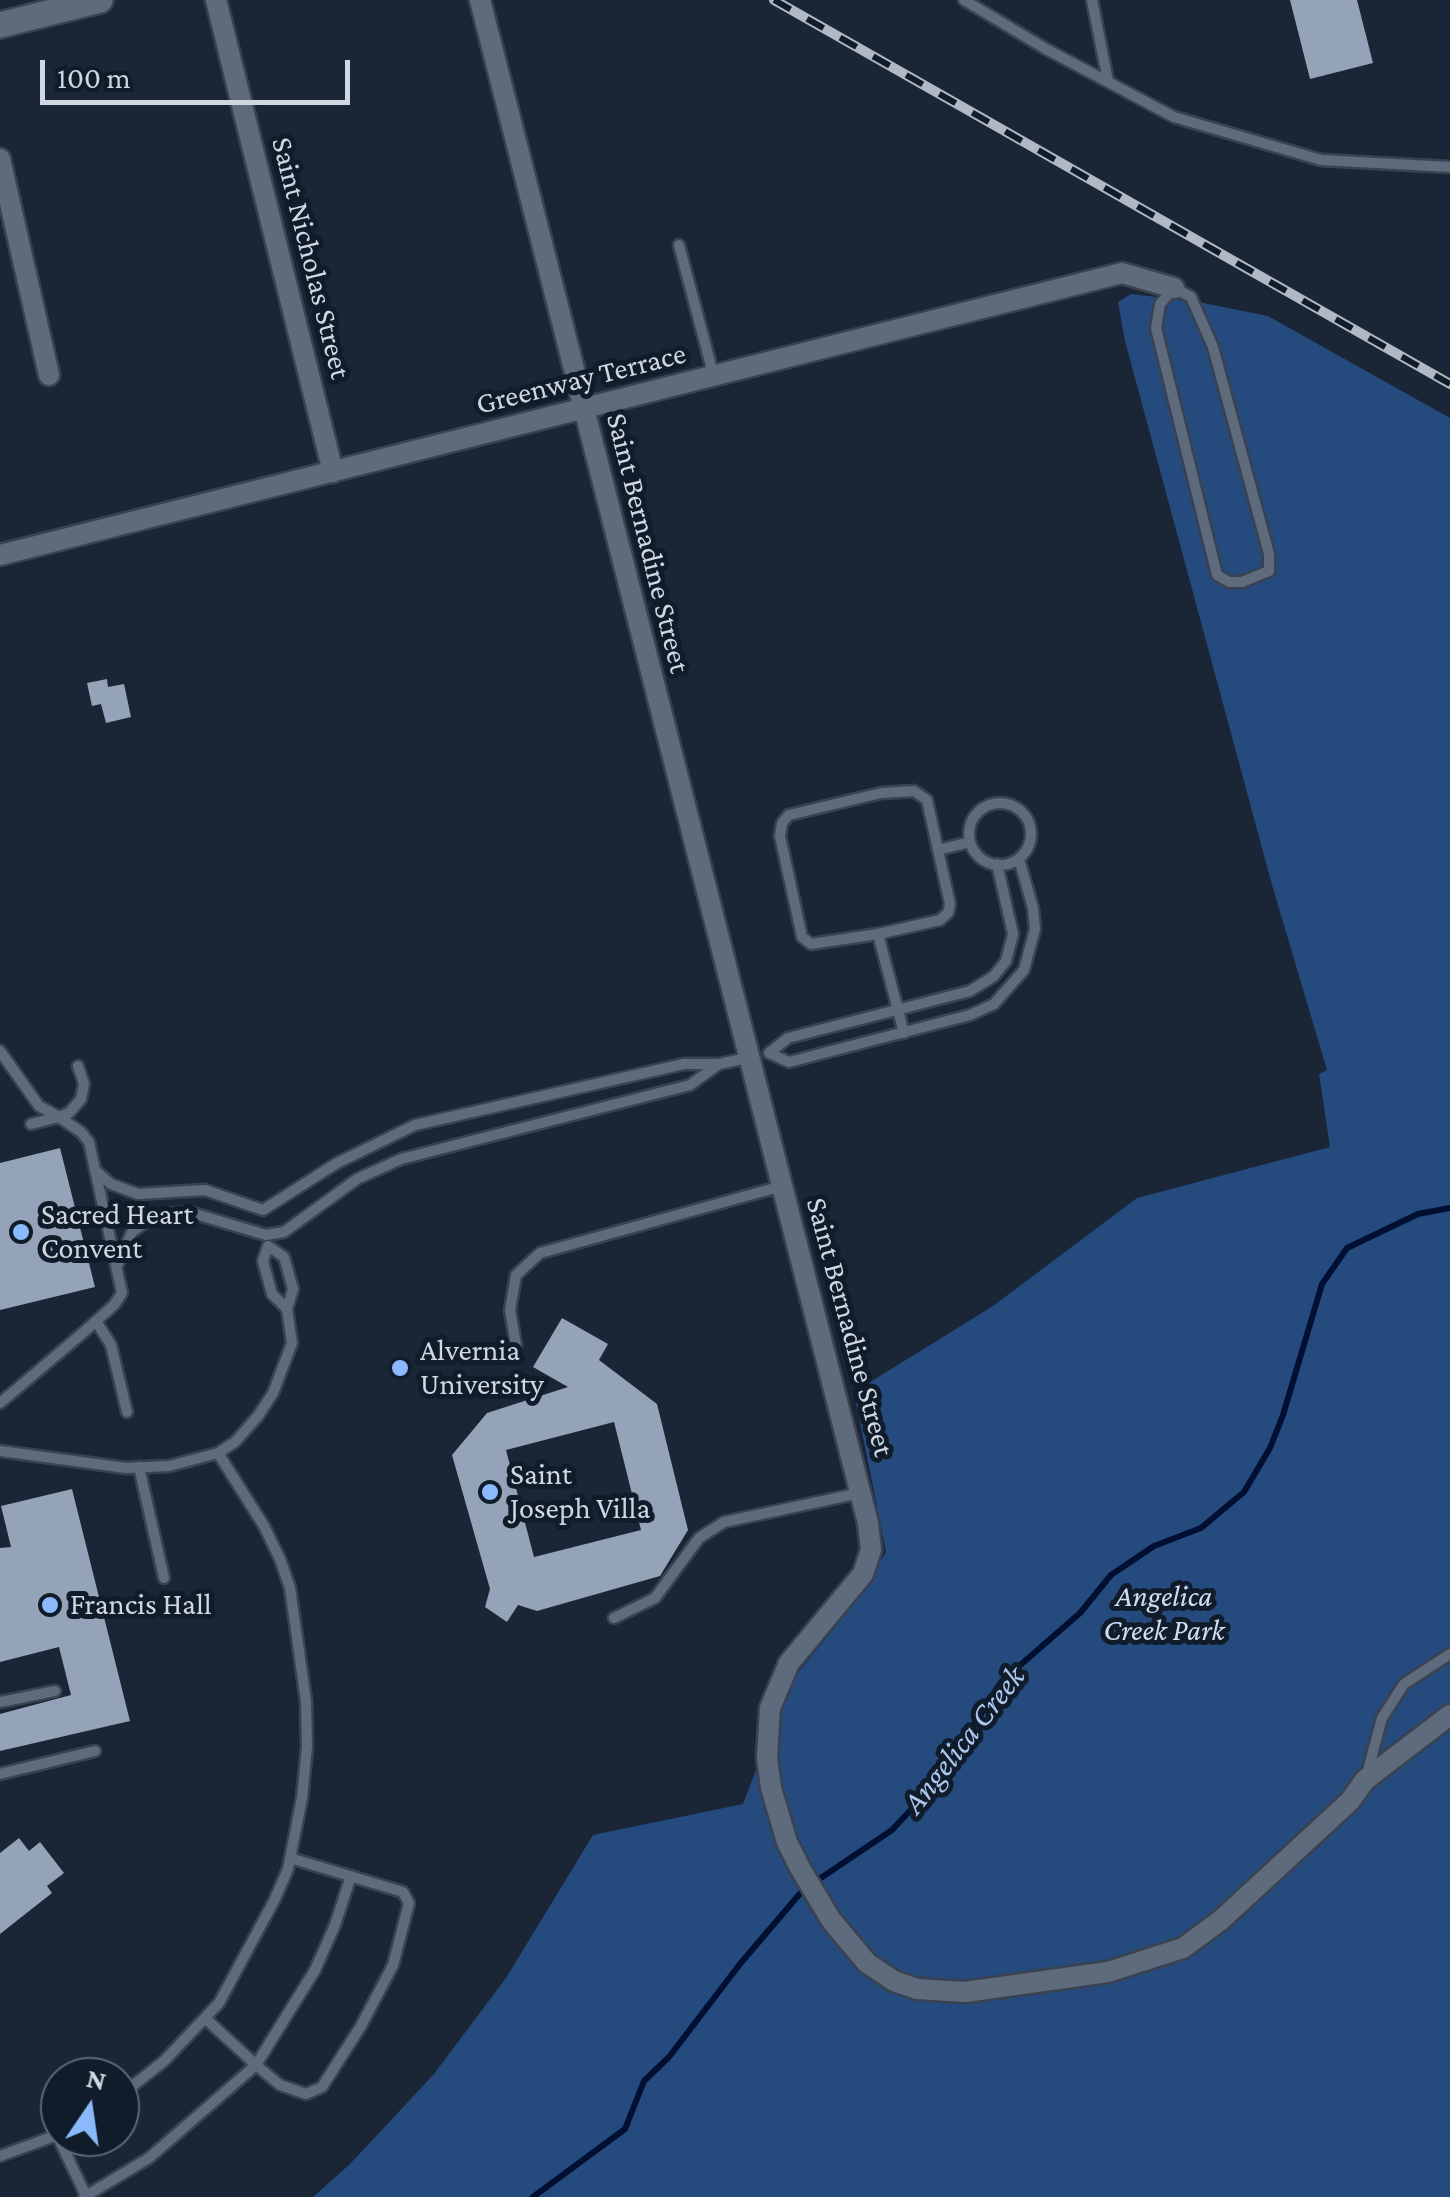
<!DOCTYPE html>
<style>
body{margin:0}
#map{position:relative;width:1450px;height:2197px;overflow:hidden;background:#1a2535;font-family:"Crimson Pro",serif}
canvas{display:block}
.north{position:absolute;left:40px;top:2057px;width:100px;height:100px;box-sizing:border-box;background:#111c2b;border:2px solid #5d6774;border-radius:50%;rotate:13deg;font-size:28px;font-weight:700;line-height:40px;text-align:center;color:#cfd7e2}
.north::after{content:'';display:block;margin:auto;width:35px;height:45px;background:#8abafc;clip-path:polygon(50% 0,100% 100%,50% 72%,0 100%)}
.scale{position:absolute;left:40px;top:60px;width:310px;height:45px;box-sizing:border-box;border:5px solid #cfd7e2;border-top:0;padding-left:12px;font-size:30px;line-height:35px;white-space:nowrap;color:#cfd7e2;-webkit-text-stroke:8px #111c2b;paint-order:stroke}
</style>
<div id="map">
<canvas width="1450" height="2197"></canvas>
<div class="north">N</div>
<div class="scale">100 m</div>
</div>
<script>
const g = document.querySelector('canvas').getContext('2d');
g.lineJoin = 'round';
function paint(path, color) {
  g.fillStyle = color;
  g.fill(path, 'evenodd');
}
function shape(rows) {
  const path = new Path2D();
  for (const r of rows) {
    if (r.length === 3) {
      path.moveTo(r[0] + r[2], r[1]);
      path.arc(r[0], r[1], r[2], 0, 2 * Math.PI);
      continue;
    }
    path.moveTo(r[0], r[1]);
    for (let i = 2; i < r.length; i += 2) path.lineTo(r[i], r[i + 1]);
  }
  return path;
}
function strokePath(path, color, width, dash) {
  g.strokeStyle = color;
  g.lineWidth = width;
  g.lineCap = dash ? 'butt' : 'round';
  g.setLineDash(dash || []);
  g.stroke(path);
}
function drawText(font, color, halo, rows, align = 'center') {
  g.font = font + ' "Crimson Pro",serif';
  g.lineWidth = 10;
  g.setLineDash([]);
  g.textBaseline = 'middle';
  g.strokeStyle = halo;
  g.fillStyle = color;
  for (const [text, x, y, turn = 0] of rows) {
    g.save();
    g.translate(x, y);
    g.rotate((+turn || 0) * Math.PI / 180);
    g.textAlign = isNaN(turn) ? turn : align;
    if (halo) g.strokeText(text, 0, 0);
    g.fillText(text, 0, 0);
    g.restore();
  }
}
paint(shape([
 [1131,294,1198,302,1268,316,1450,418,1450,2197,313,2197,350,2164,434,2074,506,1978,593,1835,743,1804,789,1684,859,1597,886,1552,854,1392,993,1306,1137,1198,1330,1147,1319,1074,1327,1070,1272,885,1125,341,1118,302]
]), '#254a7d');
strokePath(shape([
 [533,2197,625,2129,644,2081,669,2057,740,1964,803,1890,892,1830,935,1784,1002,1681,1080,1613,1111,1575,1154,1546,1201,1528,1244,1492,1270,1448,1283,1415,1322,1284,1347,1248,1418,1214,1450,1208]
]), '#000f32', 6);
paint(shape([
 [1290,0,1357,0,1373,63,1310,79],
 [107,679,108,687,124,684,131,717,106,723,101,704,92,706,87,683],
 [60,1148,95,1287,0,1310,0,1163],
 [562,1318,608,1344,599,1360,657,1404,688,1530,660,1576,537,1611,518,1605,507,1622,485,1607,490,1589,452,1455,487,1413,568,1387,533,1367],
 [614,1422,641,1530,534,1557,506,1450],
 [72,1489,130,1721,0,1751,0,1714,71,1695,59,1647,0,1662,0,1548,11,1547,1,1506],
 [19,1838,29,1851,40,1842,64,1873,47,1886,52,1893,0,1934,0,1853]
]), '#94a3b7');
const service = shape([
 [964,0,1046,49,1174,117,1321,160,1450,167],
 [1092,0,1108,81],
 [679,245,714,377],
 [1174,288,1191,297,1213,347,1269,554,1269,571,1242,582,1229,582,1217,575,1156,328,1160,304,1174,288],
 [1000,834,31],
 [938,850,970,842],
 [997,864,1013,934,1006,961,994,976,970,991,788,1038,769,1053,789,1062,970,1015,994,1004,1024,970,1035,929,1033,908,1019,859],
 [878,934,811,944,802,937,780,836,782,823,789,815,881,793,914,791,927,800,950,904,948,913,940,920,878,934,904,1033],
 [0,1051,39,1106,59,1117,69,1113,81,1099,84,1084,78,1066],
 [719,1064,752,1057],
 [96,1171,111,1184,138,1194,205,1190,263,1210],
 [118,1264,132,1232,154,1216,189,1212,266,1235,284,1232,357,1179,401,1159,690,1085,719,1064,684,1064,415,1125,337,1163,263,1210],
 [96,1321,111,1345,127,1412],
 [516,1345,510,1310,516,1275,540,1253,782,1186],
 [0,1403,78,1337,114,1305,122,1293,89,1142,81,1132,59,1117,31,1124],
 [0,1451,126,1468,169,1466,218,1453,235,1442,258,1416,273,1393,292,1343,287,1309,293,1289,284,1257,268,1246,263,1261,272,1294,287,1309],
 [139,1467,164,1578],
 [614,1618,655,1598,699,1538,724,1522,860,1493],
 [0,1702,55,1691],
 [0,1774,95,1751],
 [1367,1774,1382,1718,1404,1684,1450,1654],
 [205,2018,256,2065,315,1970,335,1925,351,1876],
 [120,2096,164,2061,219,2003,274,1901,288,1869,302,1798,307,1747,306,1701,290,1588,280,1559,264,1526,218,1453],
 [57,2135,86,2196],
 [0,2156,60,2134],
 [84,2197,149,2158,256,2065,280,2085,306,2094,322,2087,361,2026,393,1965,409,1903,403,1892,290,1858]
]);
const minor = shape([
 [216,0,333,472],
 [480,0,868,1523,871,1550,863,1574,789,1663,770,1708,767,1758,771,1788,787,1842,800,1868,831,1920,867,1963,894,1981,917,1989,965,1992,1108,1972,1183,1948,1221,1920,1350,1801,1365,1780,1450,1715],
 [0,159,49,375],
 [0,555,1122,273,1174,288]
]);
const tertiary = shape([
 [0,25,100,0]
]);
strokePath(service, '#3a424f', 15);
strokePath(minor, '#3a424f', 25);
strokePath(tertiary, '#3a424f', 30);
strokePath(service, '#5d6b7d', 10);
strokePath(minor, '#5d6b7d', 20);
strokePath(tertiary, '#5d6b7d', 25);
const rail = shape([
 [774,0,1450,384]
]);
strokePath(rail, '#b0b8c4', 10);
strokePath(rail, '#111c2b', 6, [19]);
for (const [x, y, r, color] of [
 [21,1232,10,"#8abafc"],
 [400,1368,10,"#8abafc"],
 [490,1492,10,"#8abafc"],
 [50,1605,10,"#8abafc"]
]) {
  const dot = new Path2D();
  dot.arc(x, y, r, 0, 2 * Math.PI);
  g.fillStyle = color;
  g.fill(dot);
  strokePath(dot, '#111c2b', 4);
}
drawText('30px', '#cfd7e2', '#111c2b', [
 ["Saint Nicholas Street",311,258,76],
 ["Greenway Terrace",581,379,-14],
 ["Saint Bernadine Street",648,543,76],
 ["Saint Bernadine Street",850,1327,75]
]);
drawText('30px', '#cfd7e2', '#111c2b', [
 ["Sacred Heart",41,1215],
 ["Convent",41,1249],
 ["Alvernia",420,1351],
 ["University",420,1385],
 ["Saint",510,1475],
 ["Joseph Villa",510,1509],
 ["Francis Hall",70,1605]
], 'left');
drawText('italic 30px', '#cfddf1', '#111c2b', [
 ["Angelica",1164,1597],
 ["Creek Park",1164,1631]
]);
drawText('italic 32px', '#acc7ee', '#111c2b', [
 ["Angelica Creek",964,1740,-52]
]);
</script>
